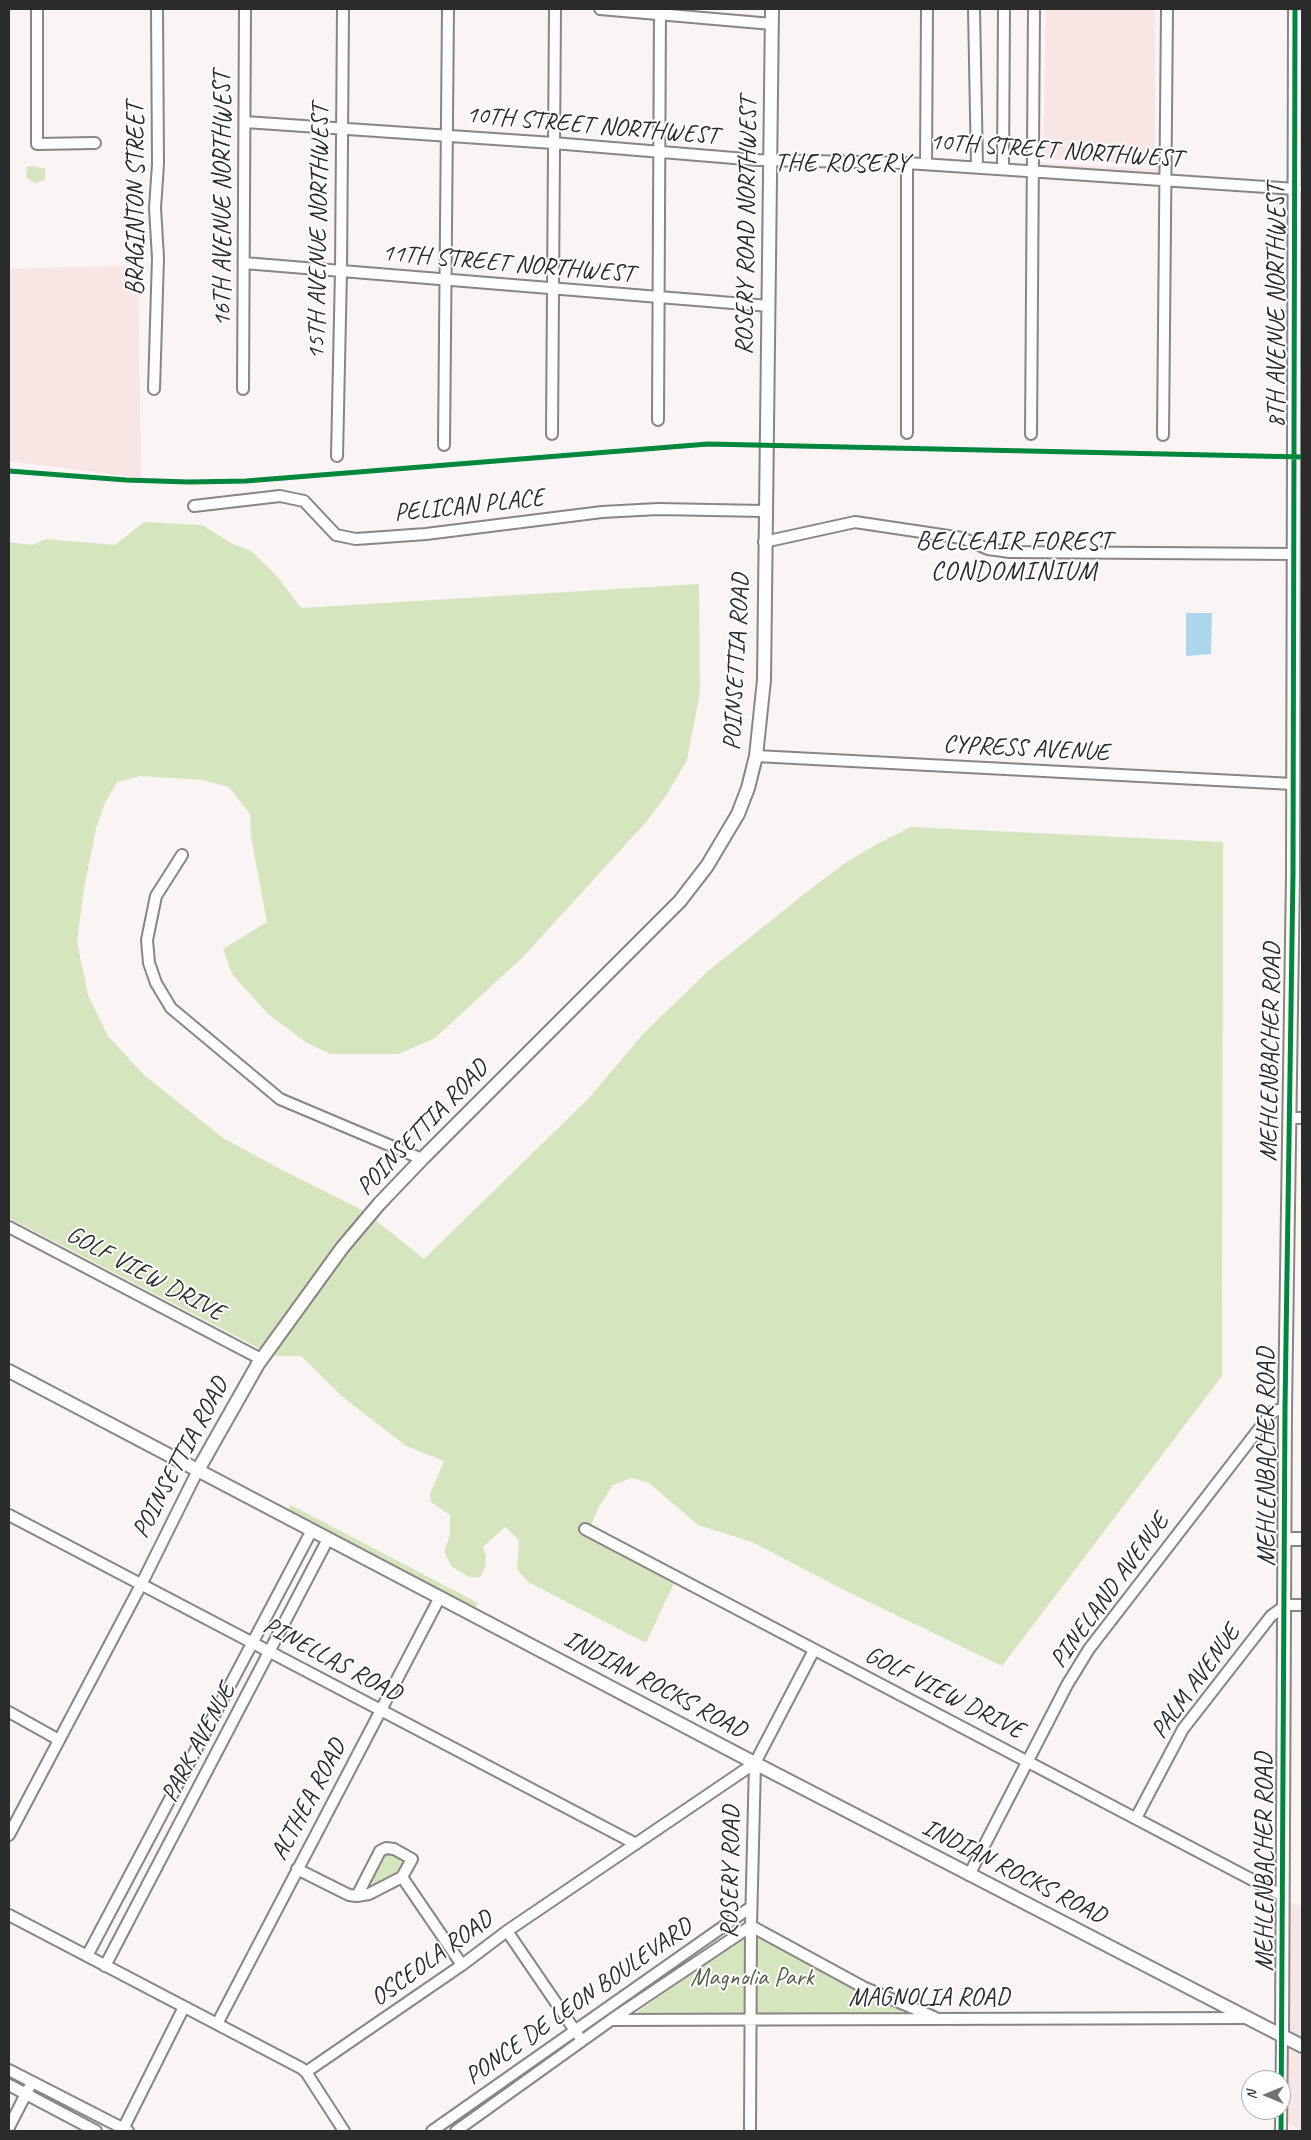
<!DOCTYPE html>
<style>
body{margin:0}
#map{position:relative;width:1311px;height:2140px;overflow:hidden;background:#faf4f4;font-family:Caveat,sans-serif}
canvas{display:block}
.frame{position:absolute;inset:0;border:10px solid #2b2b2b;pointer-events:none}
.north{position:absolute;left:1241px;top:2070px;width:50px;height:50px;box-sizing:border-box;background:#fff;border:1px solid #aaa;border-radius:50%;rotate:270deg;font-size:14px;font-weight:700;line-height:20px;text-align:center;color:#2b2b2b}
.north::after{content:'';display:block;margin:auto;width:18px;height:22px;background:#737171;clip-path:polygon(50% 0,100% 100%,50% 72%,0 100%)}
</style>
<div id="map">
<canvas width="1311" height="2140"></canvas>
<div class="frame"></div>
<div class="north">N</div>
</div>
<script>
const g = document.querySelector('canvas').getContext('2d');
g.lineJoin = 'round';
function paint(path, color) {
  g.fillStyle = color;
  g.fill(path, 'evenodd');
}
function shape(rows) {
  const path = new Path2D();
  for (const r of rows) {
    path.moveTo(r[0], r[1]);
    for (let i = 2; i < r.length; i += 2) path.lineTo(r[i], r[i + 1]);
  }
  return path;
}
function strokePath(path, color, width, dash) {
  g.strokeStyle = color;
  g.lineWidth = width;
  g.lineCap = dash ? 'butt' : 'round';
  g.setLineDash(dash || []);
  g.stroke(path);
}
function drawText(font, color, halo, rows, align = 'center') {
  g.font = font + ' Caveat,sans-serif';
  g.lineWidth = 4;
  g.setLineDash([]);
  g.textBaseline = 'middle';
  g.strokeStyle = halo;
  g.fillStyle = color;
  for (const [text, x, y, turn = 0] of rows) {
    g.save();
    g.translate(x, y);
    g.rotate((+turn || 0) * Math.PI / 180);
    g.textAlign = isNaN(turn) ? turn : align;
    if (halo) g.strokeText(text, 0, 0);
    g.fillText(text, 0, 0);
    g.restore();
  }
}
paint(shape([
 [1039,9,1041,9,1038,151],
 [1046,9,1155,9,1155,165,1043,159],
 [1160,9,1160,174,1038,167,1038,159,1042,163,1155,169,1160,165],
 [138,265,141,478,9,461,9,269],
 [1288,1901,1302,1907,1302,2041,1287,2033],
 [1287,2043,1302,2051,1302,2130,1286,2123]
]), '#f7e6e4');
paint(shape([
 [33,166,45,169,45,180,34,183,26,177,27,167],
 [144,522,202,525,231,543,251,551,277,576,301,608,699,584,700,692,687,760,667,794,647,821,523,957,435,1038,399,1054,331,1054,307,1043,268,1014,232,974,223,949,267,922,251,837,250,814,229,787,202,780,141,776,117,782,105,803,96,829,84,888,77,942,88,995,108,1036,144,1075,223,1138,286,1172,364,1211,424,1259,588,1099,644,1033,707,972,808,891,845,863,879,843,911,827,1223,842,1222,1376,1002,1666,846,1591,752,1542,698,1525,649,1483,632,1478,613,1485,598,1508,587,1537,674,1583,646,1643,528,1582,517,1569,519,1540,505,1527,483,1547,486,1556,485,1568,480,1577,469,1577,452,1567,444,1552,450,1535,450,1515,431,1502,430,1494,444,1461,406,1446,344,1398,301,1356,274,1356,9,1218,9,542,32,545,46,539,115,545],
 [291,1505,478,1603,474,1610,287,1512],
 [385,1854,398,1856,401,1859,402,1865,399,1870,378,1885,373,1884,371,1879],
 [741,1938,762,1938,900,2009,901,2013,896,2016,636,2016,636,2013]
]), '#d5e5be');
paint(shape([
 [1186,613,1212,613,1211,654,1186,656]
]), '#acd5ee');
const minor = shape([
 [37,9,37,144,95,143],
 [600,9,772,24],
 [974,9,977,167],
 [245,122,553,143,758,160,907,163,1296,189],
 [907,163,907,433],
 [926,164,927,9],
 [1003,169,1004,9],
 [244,263,769,306],
 [154,389,158,258,155,208,158,164,157,9],
 [243,389,245,9],
 [658,420,660,9],
 [552,434,555,9],
 [1031,434,1034,9],
 [1163,435,1167,9],
 [444,445,448,9],
 [337,456,341,271,343,9],
 [194,506,280,496,304,501,336,535,356,539,426,534,602,512,658,509,764,511],
 [764,542,855,522,962,538,988,549,1010,552,1294,554],
 [756,756,1293,784],
 [182,855,156,896,147,940,149,963,156,983,171,1008,280,1099,422,1159],
 [1289,1118,1302,1118],
 [9,1227,261,1359],
 [9,1515,636,1844],
 [585,1529,1283,1896],
 [9,1712,59,1740],
 [1136,1818,1183,1729,1271,1616,1286,1605,1302,1605],
 [9,1835,141,1585,198,1470],
 [297,1869,349,1895,357,1896,369,1894,402,1877,412,1859,394,1849,386,1848,380,1851,357,1896],
 [969,1875,1067,1685,1089,1649,1272,1412,1285,1408],
 [402,1877,462,1965],
 [9,1915,301,2068,306,2072,344,2131],
 [507,1931,578,2035],
 [87,1956,312,1530],
 [105,1966,328,1539],
 [611,2020,1247,2018],
 [217,2024,440,1597],
 [9,2070,128,2131],
 [306,2072,462,1965,507,1931,755,1763,814,1650],
 [9,2085,96,2131],
 [9,2127,29,2088],
 [122,2131,184,2007],
 [432,2131,751,1907],
 [456,2131,611,2020,751,1926,863,1987,934,2017],
 [750,2131,751,1926,755,1763],
 [1281,2131,1282,2035]
]);
const tertiary = shape([
 [9,1371,768,1770,1302,2046],
 [198,1470,258,1364,342,1248,379,1204,422,1159,680,901,707,866,738,814,748,788,756,756,764,680,772,9],
 [1286,1539,1302,1539],
 [1282,2035,1285,1408,1293,874,1295,9]
]);
strokePath(minor, '#888585', 14);
strokePath(tertiary, '#888585', 16);
strokePath(minor, '#fefdfd', 10);
strokePath(tertiary, '#fefdfd', 12);
strokePath(shape([
 [9,471,126,480,189,482,246,481,708,444,1302,457],
 [1281,2131,1285,1408,1293,874,1295,9]
]), '#00873e', 5);
drawText('25px', '#2b2b2b', '#fff', [
 ["10TH STREET NORTHWEST",592,126,5],
 ["10TH STREET NORTHWEST",1056,151,4],
 ["BRAGINTON STREET",136,199,-90],
 ["16TH AVENUE NORTHWEST",223,199,-90],
 ["ROSERY ROAD NORTHWEST",747,226,-89],
 ["15TH AVENUE NORTHWEST",319,232,-89],
 ["11TH STREET NORTHWEST",508,264,5],
 ["8TH AVENUE NORTHWEST",1277,306,-90],
 ["PELICAN PLACE",469,506,-6],
 ["POINSETTIA ROAD",737,662,-87],
 ["CYPRESS AVENUE",1026,749,3],
 ["MEHLENBACHER ROAD",1271,1052,-89],
 ["POINSETTIA ROAD",423,1128,-46],
 ["GOLF VIEW DRIVE",145,1274,28],
 ["MEHLENBACHER ROAD",1267,1457,-90],
 ["POINSETTIA ROAD",181,1458,-62],
 ["PINELAND AVENUE",1110,1591,-54],
 ["PINELLAS ROAD",332,1660,28],
 ["PALM AVENUE",1196,1682,-54],
 ["INDIAN ROCKS ROAD",655,1685,28],
 ["GOLF VIEW DRIVE",944,1693,27],
 ["PARK AVENUE",199,1743,-62],
 ["ALTHEA ROAD",309,1800,-62],
 ["MEHLENBACHER ROAD",1265,1862,-90],
 ["ROSERY ROAD",731,1872,-89],
 ["INDIAN ROCKS ROAD",1014,1872,27],
 ["OSCEOLA ROAD",432,1959,-36],
 ["MAGNOLIA ROAD",929,1998],
 ["PONCE DE LEON BOULEVARD",579,2002,-35]
]);
drawText('25px', '#555f4a', '#fff', [
 ["Magnolia Park",752,1978]
]);
g.letterSpacing = '1px';
drawText('26px', '#2b2b2b', '#fff', [
 ["THE ROSERY",842,164],
 ["BELLEAIR FOREST",1014,542],
 ["CONDOMINIUM",1014,572]
]);
g.letterSpacing = '0px';
</script>
